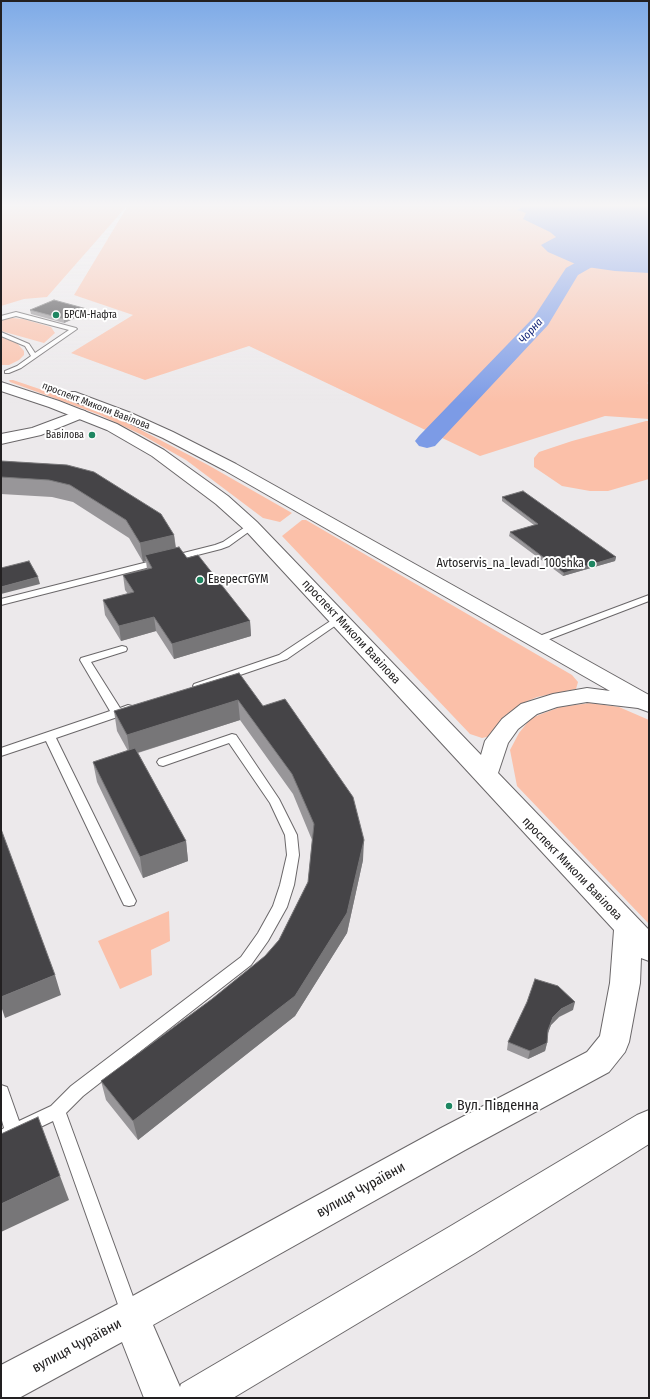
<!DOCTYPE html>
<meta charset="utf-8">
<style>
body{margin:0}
#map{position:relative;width:650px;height:1399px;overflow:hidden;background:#ece9eb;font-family:"Fira Sans Condensed",sans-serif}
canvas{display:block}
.frame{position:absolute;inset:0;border:2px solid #222021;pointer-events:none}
</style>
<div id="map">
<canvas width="650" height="1399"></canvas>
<div class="frame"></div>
</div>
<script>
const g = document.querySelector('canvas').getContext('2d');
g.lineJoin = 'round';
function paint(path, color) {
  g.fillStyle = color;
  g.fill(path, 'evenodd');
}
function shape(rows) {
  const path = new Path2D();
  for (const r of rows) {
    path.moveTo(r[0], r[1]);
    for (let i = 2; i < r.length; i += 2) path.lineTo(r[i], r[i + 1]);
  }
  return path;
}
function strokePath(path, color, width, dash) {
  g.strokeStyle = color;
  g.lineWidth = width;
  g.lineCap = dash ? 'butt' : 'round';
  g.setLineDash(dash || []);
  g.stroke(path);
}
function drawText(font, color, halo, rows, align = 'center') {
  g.font = font + ' "Fira Sans Condensed",sans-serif';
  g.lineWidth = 4;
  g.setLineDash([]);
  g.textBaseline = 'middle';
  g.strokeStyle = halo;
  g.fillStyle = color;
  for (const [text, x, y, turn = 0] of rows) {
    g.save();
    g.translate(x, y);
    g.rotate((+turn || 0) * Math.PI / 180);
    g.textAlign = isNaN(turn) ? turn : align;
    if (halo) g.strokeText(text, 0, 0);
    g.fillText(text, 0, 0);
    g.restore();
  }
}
paint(shape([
 [1,207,126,207,47,297,24,299,1,306],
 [127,207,649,207,649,382,647,383,649,384,649,419,605,416,480,456,249,346,145,380,71,353,133,315,74,295],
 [13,318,23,319,51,327,55,333,44,343,1,331,1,319],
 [1,337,17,343,24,351,24,355,19,360,9,365,1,365],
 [9,380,13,380,72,400,118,418,208,465,292,513,280,522,263,518,186,460,142,435,100,415,10,382],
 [646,421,649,421,649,479,608,491,590,491,562,486,534,467,534,458,539,452,572,441],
 [302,520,306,520,572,675,578,682,576,689,537,697,523,703,503,717,491,736,482,738,470,734,282,536],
 [590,703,619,707,649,720,649,924,517,786,510,750,519,733,531,718,560,707],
 [169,911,170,941,151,950,152,975,120,989,98,941]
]), '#fbc0a9');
paint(shape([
 [522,207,649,207,649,273,615,271,580,266,548,252,541,245,556,237,550,232,523,219,526,213,517,210]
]), '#7c9be6');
paint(shape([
 [638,207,649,207,649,214,636,242,578,275,548,325,435,446,427,448,419,446,415,441,419,436,534,317,566,268,623,236,638,207]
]), '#7c9be6');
const lane = shape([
 [16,312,76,328,77,329,21,368,9,373,5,373,5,371,17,366,31,356,25,346,1,336,1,332,29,344,35,353,69,330,16,316,1,320,1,316,16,312],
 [251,523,255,526,254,528,229,546,221,549,1,605,1,599,215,545,223,542,251,523],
 [649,595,649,601,542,642,534,642,533,640,534,638,649,595],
 [338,616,343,619,342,621,287,659,202,688,194,688,193,686,194,684,279,655,338,616],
 [122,646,126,647,127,649,126,651,91,662,120,708,128,705,132,706,134,709,132,712,56,738,136,901,134,905,129,906,124,905,122,901,46,741,1,756,1,748,110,711,80,660,81,658,122,646],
 [232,734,236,735,279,799,297,835,299,855,294,885,287,907,268,941,251,965,83,1096,66,1113,139,1313,137,1320,130,1322,123,1320,121,1313,53,1121,1,1146,1,1130,4,1128,1,1117,1,1085,7,1087,19,1121,51,1106,71,1086,241,957,258,933,273,906,280,885,287,855,285,835,270,803,229,743,163,766,159,765,157,762,159,759,232,734]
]);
const street = shape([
 [80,410,85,411,87,414,85,417,41,435,1,444,1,434,32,428,80,410]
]);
const secondary = shape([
 [1,382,59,401,117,424,164,450,228,496,257,522,481,755,485,741,502,719,521,704,553,694,587,688,610,691,224,470,163,438,121,419,65,398,63,395,65,392,75,392,131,413,173,432,236,464,649,695,649,712,638,708,587,702,557,707,537,714,518,729,508,743,498,773,649,930,649,961,641,958,640,983,629,1042,625,1052,609,1072,465,1150,153,1325,180,1387,181,1384,449,1227,637,1115,649,1110,649,1144,475,1253,233,1398,144,1398,122,1342,19,1398,1,1398,1,1365,118,1304,441,1128,587,1052,600,1036,610,983,614,930,245,530,216,504,152,456,107,430,49,407,1,391,1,382]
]);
strokePath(lane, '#6a6769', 2);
strokePath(street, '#6a6769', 2);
strokePath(secondary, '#6a6769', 2);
paint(lane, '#fff');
paint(street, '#fff');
paint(secondary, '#fff');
paint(shape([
 [30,310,87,313,64,323,31,314],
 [1,461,67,465,174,535,176,547,250,621,251,636,174,659,156,631,121,641,105,615,103,600,128,594,125,590,123,575,147,569,146,561,143,562,129,538,73,502,52,497,1,494],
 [502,497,616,557,615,561,563,576,509,536,510,532,534,525,502,501],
 [239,673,363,860,347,933,295,1016,138,1140,106,1100,101,1081,212,999,265,956,279,940,308,882,312,840,293,794,240,720,138,753,186,841,188,861,143,878,97,782,93,762,128,751,117,731,114,711],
 [573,1010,559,1017,551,1025,548,1033,547,1043,545,1051,528,1059,507,1050,508,1042]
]), '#989699');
paint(shape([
 [87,309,87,313,64,323,64,319],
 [174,535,176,553,145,555,146,561,143,562,140,543],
 [616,557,615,561,563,576,564,573],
 [38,577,40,584,1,594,1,587],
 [154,617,156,631,121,641,119,626],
 [250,621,251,636,174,659,172,644],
 [238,700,240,720,130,755,127,735],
 [364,840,363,860,347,933,295,1016,138,1140,133,1121],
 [186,841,188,861,143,878,140,857],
 [55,975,61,995,5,1018,1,1006,1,997],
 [575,1002,573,1010,559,1017,551,1025,546,1038,548,1030,553,1017,561,1009],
 [547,1043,545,1051,528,1059,530,1051],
 [60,1176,69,1200,1,1232,1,1204]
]), '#777678');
const building = shape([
 [54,300,87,309,64,319,30,310,54,300],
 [1,461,67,465,94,472,161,514,174,535,140,543,126,520,70,485,49,480,1,477,1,461],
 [523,491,616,557,564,573,510,532,538,524,502,497,523,491],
 [179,547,187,558,198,555,250,621,172,644,154,617,119,626,103,600,134,592,123,575,152,568,145,555,179,547],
 [29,561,38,577,1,587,1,568,29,561],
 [239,673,263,706,285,699,353,797,364,840,347,913,295,996,133,1121,101,1081,212,999,265,956,279,940,308,882,314,824,292,774,238,700,127,735,114,711,239,673],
 [135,748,186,841,140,857,93,762,135,748],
 [1,829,55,975,1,997,1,829],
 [535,979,558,986,575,1002,561,1009,553,1017,548,1030,547,1043,530,1051,508,1042,527,1002,535,979],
 [38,1117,60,1176,1,1204,1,1134,38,1117]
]);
paint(building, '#454447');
strokePath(building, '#777678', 1);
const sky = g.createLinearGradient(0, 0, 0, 403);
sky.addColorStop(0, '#7daae7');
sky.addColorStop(0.51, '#f6f5f6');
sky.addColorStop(1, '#f6f5f600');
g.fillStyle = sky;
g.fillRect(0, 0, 650, 403);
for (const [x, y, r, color] of [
 [56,315,4,"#1e8661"],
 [92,435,4,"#1e8661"],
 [592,564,4,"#1e8661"],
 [200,580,4,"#1e8661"],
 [449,1106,4,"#1e8661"]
]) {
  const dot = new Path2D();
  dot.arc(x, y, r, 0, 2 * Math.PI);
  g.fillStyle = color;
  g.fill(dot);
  strokePath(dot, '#fff', 1.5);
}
drawText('10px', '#222021', '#fff', [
 ["БРСМ-Нафта",64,315],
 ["Вавілова",84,435,"right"]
], 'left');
drawText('10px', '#222021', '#fff', [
 ["проспект Миколи Вавілова",96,406,21]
]);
drawText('italic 11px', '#0a1c71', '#fff', [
 ["Чорна",531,331,-48]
]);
drawText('12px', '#222021', '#fff', [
 ["Avtoservis_na_levadi_100shka",584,564],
 ["ЕверестGYM",208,580,"left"]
], 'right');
drawText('12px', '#222021', '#fff', [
 ["проспект Миколи Вавілова",351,632,47],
 ["проспект Миколи Вавілова",572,869,46]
]);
drawText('14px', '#222021', '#fff', [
 ["Вул. Південна",457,1106]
], 'left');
drawText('14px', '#222021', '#fff', [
 ["вулиця Чураївни",361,1190,-29],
 ["вулиця Чураївни",77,1346,-28]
]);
</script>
